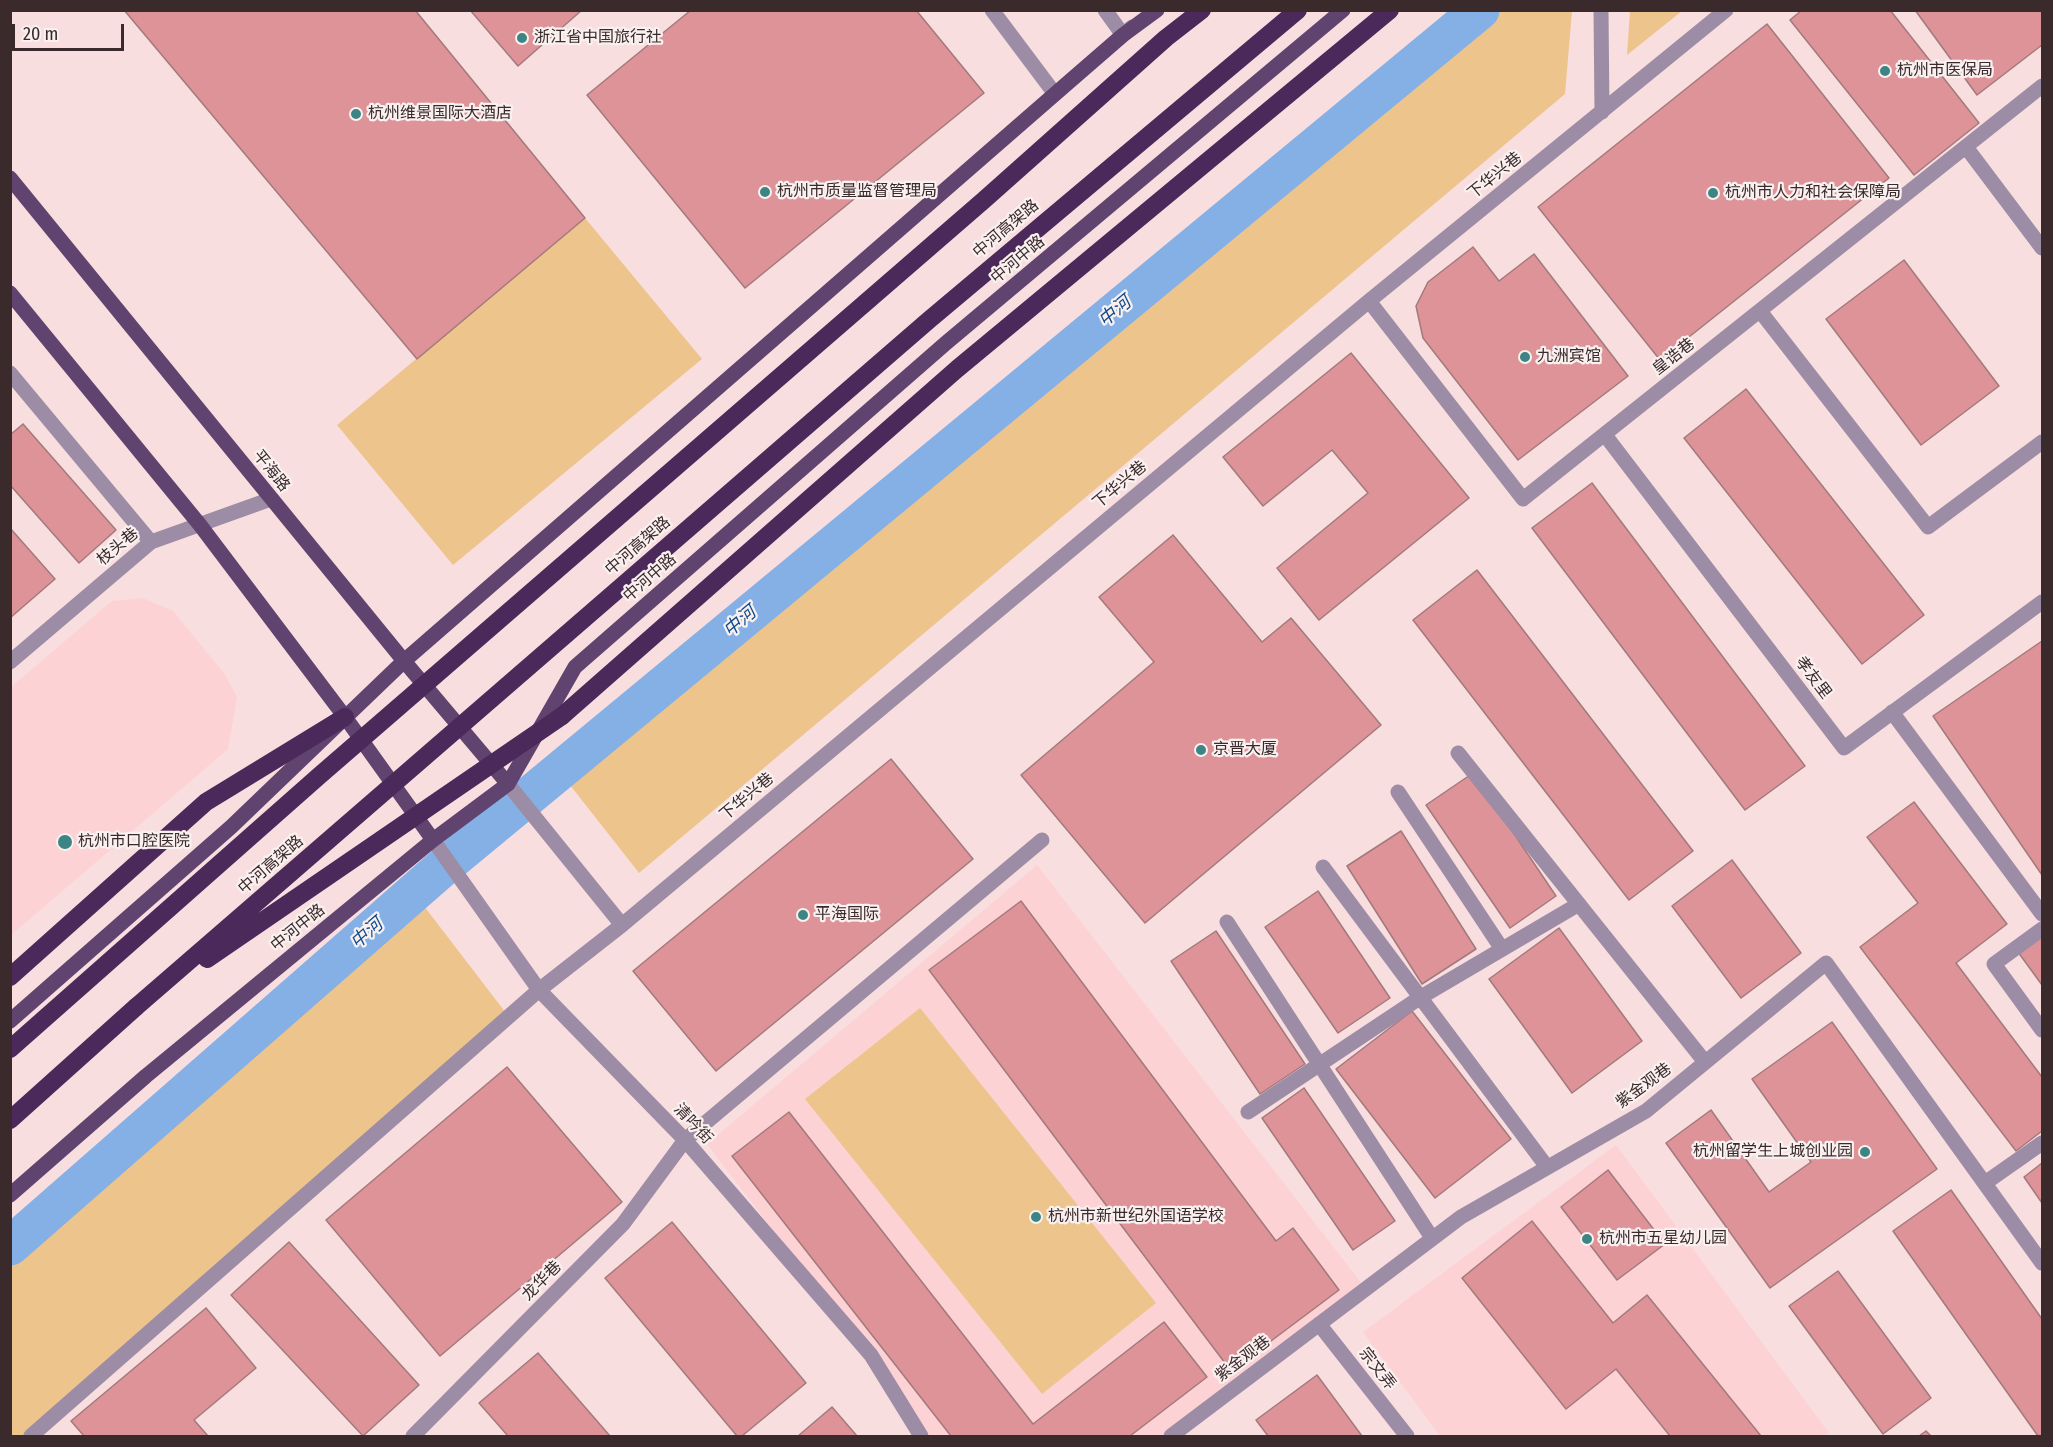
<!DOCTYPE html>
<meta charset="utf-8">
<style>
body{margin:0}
#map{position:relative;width:2053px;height:1447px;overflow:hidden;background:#f9dedf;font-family:"Fira Sans Condensed",sans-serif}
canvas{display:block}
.frame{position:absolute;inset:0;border:12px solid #3b2a2b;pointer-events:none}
.scale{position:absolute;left:12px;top:24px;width:112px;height:27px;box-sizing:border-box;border:3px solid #3b2a2b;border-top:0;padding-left:8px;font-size:18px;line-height:21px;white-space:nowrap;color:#3b2a2b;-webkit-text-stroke:4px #f9f0f0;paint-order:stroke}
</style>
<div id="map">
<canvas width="2053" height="1447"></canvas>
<div class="frame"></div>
<div class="scale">20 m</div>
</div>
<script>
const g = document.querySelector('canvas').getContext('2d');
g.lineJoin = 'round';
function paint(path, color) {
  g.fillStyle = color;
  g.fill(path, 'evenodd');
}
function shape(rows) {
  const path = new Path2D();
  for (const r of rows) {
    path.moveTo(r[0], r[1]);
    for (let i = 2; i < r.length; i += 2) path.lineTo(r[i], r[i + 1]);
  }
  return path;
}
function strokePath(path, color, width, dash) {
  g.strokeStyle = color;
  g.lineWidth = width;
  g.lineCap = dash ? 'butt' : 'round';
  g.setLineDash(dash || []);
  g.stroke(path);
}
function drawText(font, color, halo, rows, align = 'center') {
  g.font = font + ' "Fira Sans Condensed","Noto Sans SC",sans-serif';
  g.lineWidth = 4.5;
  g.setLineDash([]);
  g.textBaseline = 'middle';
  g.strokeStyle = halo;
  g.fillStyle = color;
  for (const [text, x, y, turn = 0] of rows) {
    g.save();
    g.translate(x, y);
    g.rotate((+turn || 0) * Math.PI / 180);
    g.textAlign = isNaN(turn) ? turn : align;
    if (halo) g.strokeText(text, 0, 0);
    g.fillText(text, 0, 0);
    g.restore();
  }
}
paint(shape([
 [143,598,173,611,224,673,237,697,228,749,11,935,11,687,112,601],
 [1037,865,1366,1289,1171,1436,930,1436,707,1144],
 [1616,1145,1829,1433,1824,1436,1440,1436,1363,1332]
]), '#fdd2d4');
paint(shape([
 [1464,11,1572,11,1565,94,639,873,559,771],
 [1630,11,1630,10,1682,11,1627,55],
 [585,218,702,359,453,565,337,425],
 [414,893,509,1017,27,1436,11,1436,10,1243],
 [920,1008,1156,1303,1042,1394,805,1099]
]), '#ecc48c');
strokePath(shape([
 [10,1246,442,868,1480,10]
]), '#85b0e6', 39);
const building = shape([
 [124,10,415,10,585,218,417,359,124,10],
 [470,10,582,10,518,66,470,10],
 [691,10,916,10,984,93,745,288,587,95,691,10],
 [1802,10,1890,10,1979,123,1914,175,1790,20,1802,10],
 [1915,10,2042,10,2042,45,1977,95,1915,10],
 [1767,24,1889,178,1660,360,1538,207,1767,24],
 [1473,247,1499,281,1534,254,1628,376,1518,460,1423,338,1416,306,1428,282,1473,247],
 [1904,260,1999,386,1921,445,1826,319,1904,260],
 [1351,353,1469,498,1319,620,1277,568,1368,493,1332,450,1263,506,1223,457,1351,353],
 [1746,389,1924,615,1862,664,1684,438,1746,389],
 [23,424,116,530,79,563,10,485,10,435,23,424],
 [1592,483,1805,766,1745,810,1532,528,1592,483],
 [10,528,55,579,10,618,10,528],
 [1173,535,1262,642,1291,618,1381,725,1145,923,1021,775,1154,662,1099,597,1173,535],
 [1477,570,1693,851,1629,900,1413,620,1477,570],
 [2042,641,2042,875,1933,716,2042,641],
 [891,759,973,859,716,1071,633,971,891,759],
 [1473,773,1556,896,1510,928,1426,805,1473,773],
 [1914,802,2007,924,1956,963,2042,1077,2042,1131,2016,1151,1860,947,1918,903,1867,837,1914,802],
 [1401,831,1476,949,1422,984,1347,866,1401,831],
 [1732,860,1801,953,1741,998,1672,906,1732,860],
 [1318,891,1390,998,1338,1033,1265,927,1318,891],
 [1021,901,1276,1241,1293,1228,1339,1290,1231,1371,929,970,1021,901],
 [1559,928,1642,1041,1572,1093,1489,979,1559,928],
 [1216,931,1305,1064,1260,1094,1171,961,1216,931],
 [2042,935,2042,985,2018,952,2042,935],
 [1412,1011,1511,1139,1435,1198,1336,1069,1412,1011],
 [1832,1022,1937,1169,1770,1288,1666,1143,1711,1110,1769,1192,1811,1162,1752,1079,1832,1022],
 [507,1067,622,1202,440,1356,326,1220,507,1067],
 [1304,1088,1395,1221,1353,1250,1262,1118,1304,1088],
 [789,1112,1033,1424,1164,1322,1207,1377,1130,1436,951,1436,732,1156,789,1112],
 [2042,1163,2042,1203,2024,1177,2042,1163],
 [1608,1170,1665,1244,1617,1280,1561,1207,1608,1170],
 [1951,1190,2042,1319,2042,1436,2038,1436,1893,1231,1951,1190],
 [1532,1221,1613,1323,1647,1295,1761,1436,1670,1436,1616,1369,1566,1409,1462,1278,1532,1221],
 [672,1222,806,1383,742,1436,737,1436,605,1278,672,1222],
 [289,1242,419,1385,363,1436,231,1295,289,1242],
 [1838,1271,1931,1398,1883,1434,1789,1306,1838,1271],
 [206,1308,256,1368,194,1420,208,1436,84,1436,71,1421,206,1308],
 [538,1353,610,1436,508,1436,479,1403,538,1353],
 [1317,1375,1362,1436,1268,1436,1256,1420,1317,1375],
 [832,1407,857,1436,798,1436,832,1407],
 [1926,1431,1931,1436,1919,1436,1926,1431]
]);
paint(building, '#de9398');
strokePath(building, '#a2797c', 1.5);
strokePath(shape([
 [992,10,1055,94],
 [1105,10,1123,35,1132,27],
 [1601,10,1602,112],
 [1966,147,2042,248],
 [1369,301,1523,499,2042,86],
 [1760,311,1928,527,2042,442],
 [10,373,151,542],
 [1605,435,1844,748,2042,602],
 [10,662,151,542,271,499],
 [1892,712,2042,914],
 [1458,753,1705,1062],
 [508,784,622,925],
 [1398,792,1502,949],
 [433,840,539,990,685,1140,871,1355,921,1436],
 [1323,867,1547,1167],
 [1227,922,1432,1238],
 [2042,929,1994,964,2042,1030],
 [1248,1112,1421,997,1579,904],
 [1985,1183,2042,1143],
 [1319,1324,1407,1436],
 [31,1436,539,990,622,925,1369,301,1726,10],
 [413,1436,623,1224,685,1140,1042,840],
 [1171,1436,1461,1217,1646,1111,1826,963,2042,1263]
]), '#9d8ca5', 15);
strokePath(shape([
 [10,178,404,661,508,784],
 [10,293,200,525,345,717,433,840],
 [10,1021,231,827,404,661,1055,94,1123,35,1157,10],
 [10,1195,146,1076,433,840,508,784,575,667,946,343,1343,10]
]), '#61436f', 15);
strokePath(shape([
 [562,716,957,369,1390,10],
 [10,977,206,802,345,717],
 [10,1120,136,1007]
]), '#4c295b', 18);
strokePath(shape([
 [207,959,562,716],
 [136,1007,929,320,1298,10],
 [10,1049,319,776,984,200,1166,38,1202,10]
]), '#4c295b', 18);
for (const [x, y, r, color] of [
 [522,38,6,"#3c8584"],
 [1885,71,6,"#3c8584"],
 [356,114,6,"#3c8584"],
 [765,192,6,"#3c8584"],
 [1713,193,6,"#3c8584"],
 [1525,357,6,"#3c8584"],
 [1201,750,6,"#3c8584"],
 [65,842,8,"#3c8584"],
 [803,915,6,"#3c8584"],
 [1865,1152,6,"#3c8584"],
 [1036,1217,6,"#3c8584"],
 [1587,1239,6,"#3c8584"]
]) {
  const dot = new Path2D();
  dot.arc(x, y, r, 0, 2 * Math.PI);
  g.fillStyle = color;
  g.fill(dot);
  strokePath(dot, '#f9f0f0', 2);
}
drawText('16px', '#3b2a2b', '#f9f0f0', [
 ["浙江省中国旅行社",534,38],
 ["杭州市医保局",1897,71],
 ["杭州维景国际大酒店",368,114],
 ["杭州市质量监督管理局",777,192],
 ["杭州市人力和社会保障局",1725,193],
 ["九洲宾馆",1537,357],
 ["京晋大厦",1213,750],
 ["杭州市口腔医院",78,842],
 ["平海国际",815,915],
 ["杭州留学生上城创业园",1853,1152,"right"],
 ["杭州市新世纪外国语学校",1048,1217],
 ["杭州市五星幼儿园",1599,1239]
], 'left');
drawText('16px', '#3b2a2b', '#f9f0f0', [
 ["下华兴巷",1495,176,-39],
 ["中河高架路",1006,229,-40],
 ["中河中路",1018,260,-40],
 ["皇诰巷",1674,357,-38],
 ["平海路",271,471,51],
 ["下华兴巷",1120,485,-40],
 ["中河高架路",638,546,-41],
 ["枝头巷",118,547,-40],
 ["中河中路",650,578,-41],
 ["孝友里",1813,678,53],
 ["下华兴巷",747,797,-40],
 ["中河高架路",271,865,-41],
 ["中河中路",298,928,-39],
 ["紫金观巷",1644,1086,-36],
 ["清吟街",693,1124,47],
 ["龙华巷",542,1281,-45],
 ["紫金观巷",1243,1359,-37],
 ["宗文弄",1377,1369,52]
]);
drawText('italic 18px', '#114c8c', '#f9f0f0', [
 ["中河",1115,312,-40],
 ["中河",740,622,-40],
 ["中河",367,934,-41]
]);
</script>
